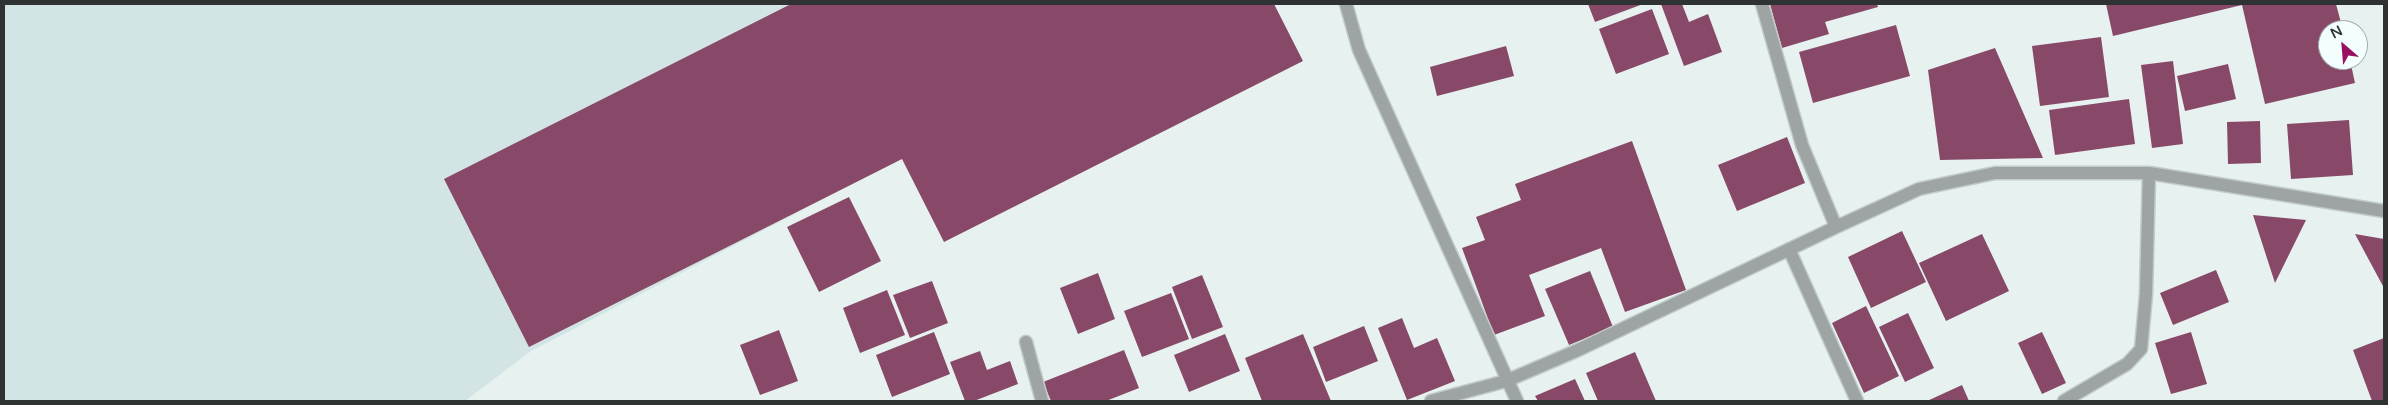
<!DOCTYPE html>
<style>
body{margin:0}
#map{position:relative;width:2388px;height:405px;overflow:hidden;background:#e6f1f0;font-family:"Varela Round",sans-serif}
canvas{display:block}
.frame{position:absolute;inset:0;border:5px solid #2e3232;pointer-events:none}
.north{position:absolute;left:2318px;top:20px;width:50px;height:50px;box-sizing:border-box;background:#f3fffe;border:1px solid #a4adac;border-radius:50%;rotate:333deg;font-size:14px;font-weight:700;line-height:20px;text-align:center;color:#2e3232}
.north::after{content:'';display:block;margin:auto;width:18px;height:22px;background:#990f62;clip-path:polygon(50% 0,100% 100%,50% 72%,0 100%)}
</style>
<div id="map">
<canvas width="2388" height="405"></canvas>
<div class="frame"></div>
<div class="north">N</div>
</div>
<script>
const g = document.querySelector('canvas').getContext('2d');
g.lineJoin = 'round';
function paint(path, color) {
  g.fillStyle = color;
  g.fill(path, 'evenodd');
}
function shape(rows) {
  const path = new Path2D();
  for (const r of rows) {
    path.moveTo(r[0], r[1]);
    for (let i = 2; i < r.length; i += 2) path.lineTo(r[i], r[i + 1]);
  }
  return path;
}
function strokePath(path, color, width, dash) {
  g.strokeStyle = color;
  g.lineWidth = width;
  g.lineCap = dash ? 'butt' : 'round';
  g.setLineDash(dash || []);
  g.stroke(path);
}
paint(shape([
 [4,4,1199,4,531,351,465,401,4,401]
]), '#d2e5e4');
paint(shape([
 [791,4,1274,4,1303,61,944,242,902,159,529,347,444,179],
 [1588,4,1643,4,1595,22],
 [1661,4,1682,4,1689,22,1708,14,1722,52,1684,66],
 [1770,4,1877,4,1878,7,1825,22,1829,34,1782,48],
 [2106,4,2336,4,2343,30,2328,30,2328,60,2350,60,2355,83,2265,104,2242,5,2113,36],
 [1652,9,1669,54,1616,74,1599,29],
 [1896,25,1910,76,1813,103,1799,52],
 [2101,37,2109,97,2040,106,2032,46],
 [1506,46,1514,76,1437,96,1430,67],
 [1995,48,2043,158,1940,160,1928,70],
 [2173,61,2183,144,2152,148,2141,65],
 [2228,64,2236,99,2185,111,2177,76],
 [2129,99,2135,144,2055,155,2049,110],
 [2349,120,2353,175,2291,179,2287,124],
 [2260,121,2261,163,2228,164,2227,122],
 [1787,137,1805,183,1737,211,1718,165],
 [1632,141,1686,290,1625,312,1601,248,1529,275,1545,316,1494,335,1462,248,1485,240,1476,217,1521,200,1515,184],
 [849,197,881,261,819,292,787,227],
 [2253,215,2306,220,2275,283],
 [1902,231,1926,282,1871,308,1848,257],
 [1982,234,2009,291,1946,321,1919,263],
 [2355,234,2384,239,2384,288],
 [2216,270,2229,302,2173,325,2160,293],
 [1590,271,1613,327,1569,345,1545,289],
 [1098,273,1115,319,1078,334,1060,288],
 [1202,275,1223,327,1192,339,1172,287],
 [932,281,948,323,910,338,893,295],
 [887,290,905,335,860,353,843,308],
 [1171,293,1189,339,1142,357,1124,311],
 [1866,306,1899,376,1864,393,1832,323],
 [1908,313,1934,368,1905,382,1879,327],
 [1402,318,1414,348,1437,338,1455,381,1407,400,1378,328],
 [1364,326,1378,361,1326,382,1313,347],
 [779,330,798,381,760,395,740,345],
 [934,332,950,374,892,397,876,355],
 [2042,332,2066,383,2042,394,2018,343],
 [2191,332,2207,384,2171,394,2155,343],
 [1225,334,1240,371,1189,392,1174,355],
 [1303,334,1331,401,1262,401,1245,358],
 [2384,338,2384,401,2372,401,2353,350],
 [1124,350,1139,388,1106,401,1051,401,1043,382],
 [980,351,987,370,1010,361,1018,384,974,401,965,401,950,362],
 [1635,352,1656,401,1598,401,1586,373],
 [1575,379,1585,401,1538,401,1535,396],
 [1962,385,1969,401,1927,401]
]), '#874967');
const street = shape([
 [1346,4,1359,50,1517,401],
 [1762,4,1802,145,1836,227],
 [1789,249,1857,401],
 [1026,342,1042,401],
 [1431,401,1506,381,1576,351,1836,227,1919,189,1995,173,2149,173,2384,211],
 [2064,401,2127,364,2141,349,2146,294,2149,173]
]);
strokePath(street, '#c1cbca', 15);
strokePath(street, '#9ea3a3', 12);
</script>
